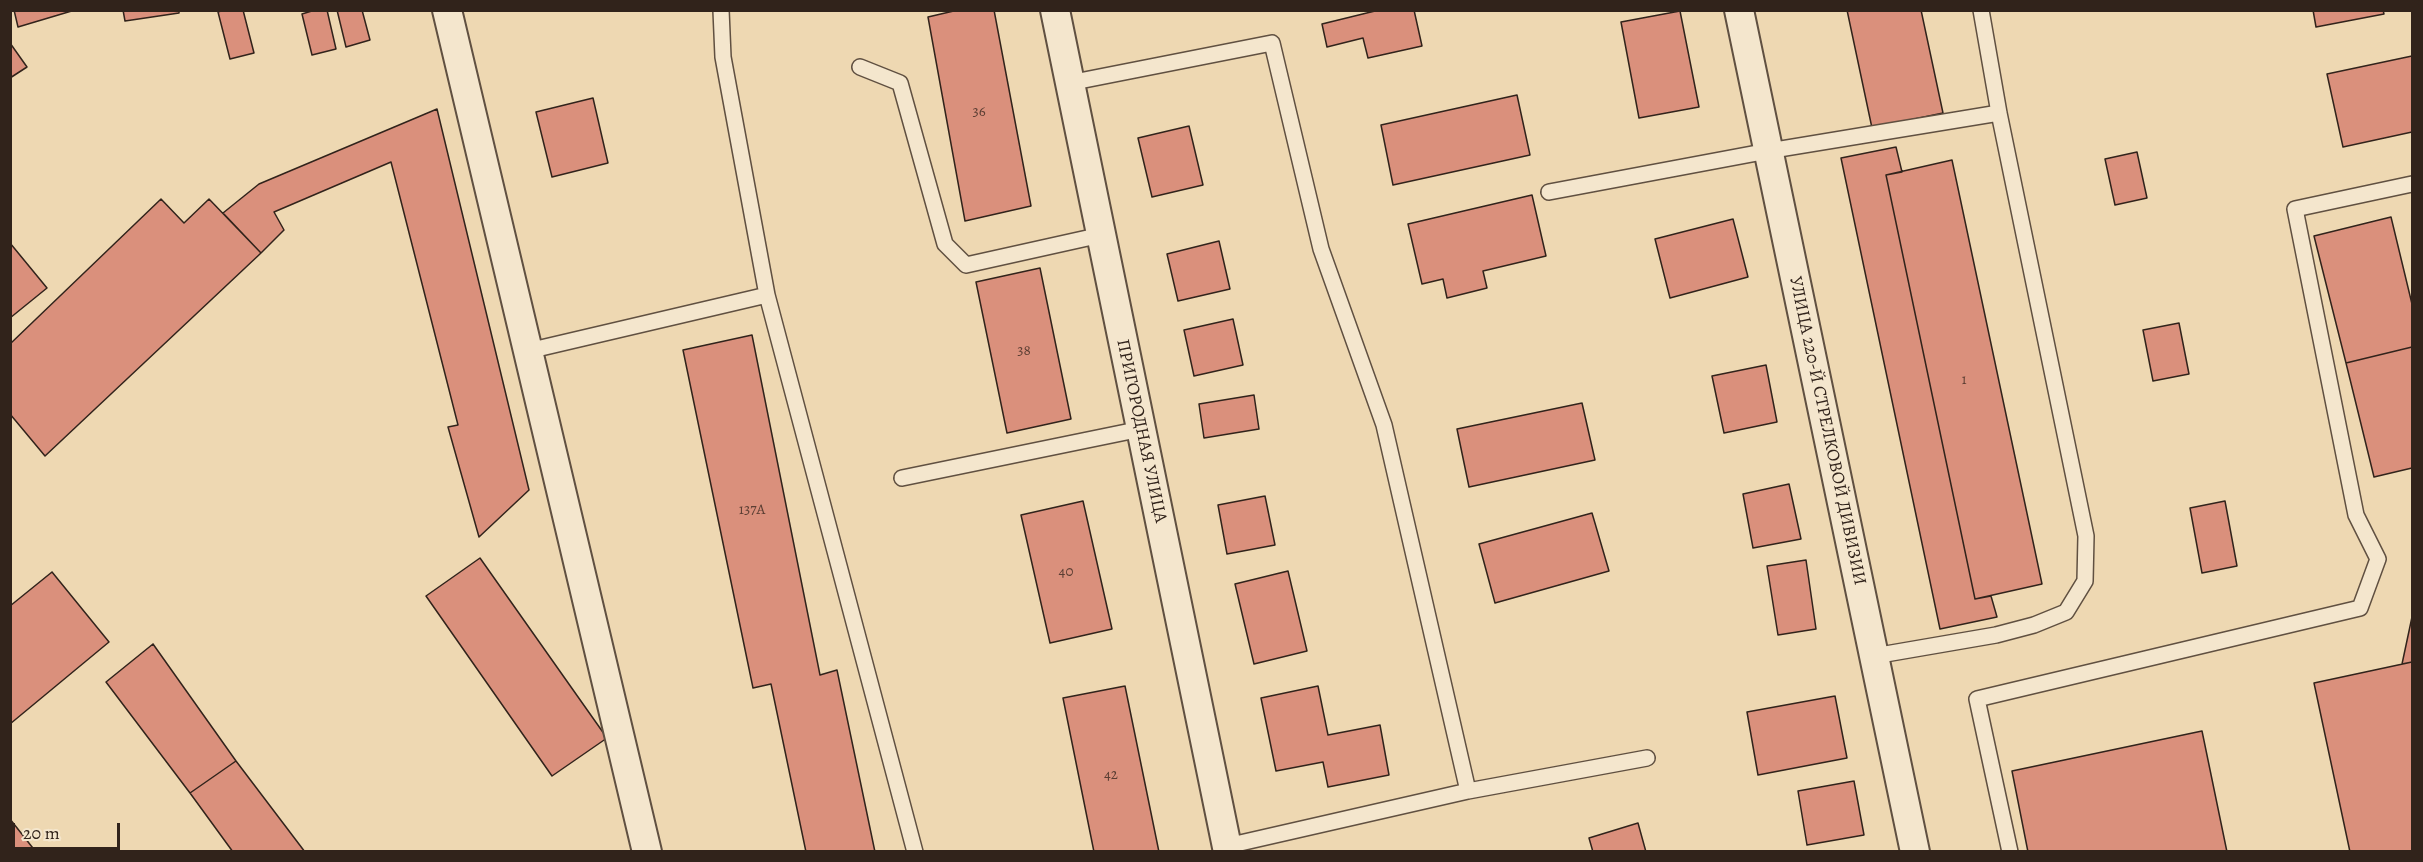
<!DOCTYPE html>
<meta charset="utf-8">
<style>
body{margin:0}
#map{position:relative;width:2423px;height:862px;overflow:hidden;background:#eed8b2;font-family:Alegreya,serif}
canvas{display:block}
.frame{position:absolute;inset:0;border:12px solid #31231b;pointer-events:none}
.scale{position:absolute;left:12px;top:823px;width:108px;height:27px;box-sizing:border-box;border:3px solid #31231b;border-top:0;padding-left:8px;font-size:18px;line-height:21px;white-space:nowrap;color:#31231b;-webkit-text-stroke:4px #f4e6cd;paint-order:stroke}
</style>
<div id="map">
<canvas width="2423" height="862"></canvas>
<div class="frame"></div>
<div class="scale">20 m</div>
</div>
<script>
const g = document.querySelector('canvas').getContext('2d');
g.lineJoin = 'round';
function paint(path, color) {
  g.fillStyle = color;
  g.fill(path, 'evenodd');
}
function shape(rows) {
  const path = new Path2D();
  for (const r of rows) {
    path.moveTo(r[0], r[1]);
    for (let i = 2; i < r.length; i += 2) path.lineTo(r[i], r[i + 1]);
  }
  return path;
}
function strokePath(path, color, width, dash) {
  g.strokeStyle = color;
  g.lineWidth = width;
  g.lineCap = dash ? 'butt' : 'round';
  g.setLineDash(dash || []);
  g.stroke(path);
}
function drawText(font, color, halo, rows, align = 'center') {
  g.font = font + ' Alegreya,serif';
  g.lineWidth = 5;
  g.setLineDash([]);
  g.textBaseline = 'middle';
  g.strokeStyle = halo;
  g.fillStyle = color;
  for (const [text, x, y, turn = 0] of rows) {
    g.save();
    g.translate(x, y);
    g.rotate((+turn || 0) * Math.PI / 180);
    g.textAlign = isNaN(turn) ? turn : align;
    if (halo) g.strokeText(text, 0, 0);
    g.fillText(text, 0, 0);
    g.restore();
  }
}
const building = shape([
 [14,10,75,10,18,27,14,10],
 [123,10,179,10,179,13,125,21,123,10],
 [224,10,243,10,254,53,230,59,218,12,224,10],
 [315,10,327,10,336,49,312,55,302,14,315,10],
 [337,10,362,10,370,40,346,47,337,10],
 [958,10,994,10,1031,206,965,221,928,17,958,10],
 [1379,10,1414,10,1422,46,1368,58,1363,38,1327,47,1322,24,1379,10],
 [1847,10,1921,10,1943,113,1872,128,1847,10],
 [2313,10,2383,10,2384,14,2316,27,2313,10],
 [1680,11,1699,107,1639,118,1621,22,1680,11],
 [10,43,27,67,10,78,10,43],
 [2412,56,2412,132,2343,147,2327,74,2412,56],
 [1517,95,1530,155,1393,185,1381,125,1517,95],
 [593,98,608,163,552,177,536,112,593,98],
 [437,109,529,490,479,537,448,427,458,425,391,162,274,212,284,230,261,253,223,213,259,184,437,109],
 [1189,126,1203,185,1152,197,1138,138,1189,126],
 [1896,147,1902,172,1886,175,1975,599,1991,596,1997,617,1940,629,1841,158,1896,147],
 [2137,152,2147,198,2115,205,2105,159,2137,152],
 [1952,160,2042,584,1975,599,1886,175,1952,160],
 [1532,195,1546,256,1483,271,1487,288,1447,298,1443,279,1422,284,1408,224,1532,195],
 [161,199,184,223,209,199,261,253,45,456,10,414,10,344,161,199],
 [2391,217,2412,304,2412,347,2346,363,2314,236,2391,217],
 [1733,219,1748,277,1670,298,1655,239,1733,219],
 [1219,241,1230,289,1178,301,1167,254,1219,241],
 [10,243,47,288,10,318,10,243],
 [1040,268,1071,419,1007,433,976,282,1040,268],
 [1233,319,1243,365,1194,376,1184,330,1233,319],
 [2179,323,2189,374,2153,381,2143,330,2179,323],
 [752,335,820,675,837,670,875,852,806,852,771,684,753,688,683,350,752,335],
 [2412,347,2412,468,2374,477,2346,363,2412,347],
 [1766,365,1777,422,1724,433,1712,376,1766,365],
 [1254,395,1259,429,1204,438,1199,404,1254,395],
 [1582,403,1595,460,1469,487,1457,429,1582,403],
 [1789,484,1801,539,1753,548,1743,494,1789,484],
 [1265,496,1275,545,1227,554,1218,505,1265,496],
 [1083,501,1112,629,1050,643,1021,515,1083,501],
 [2225,501,2237,566,2202,573,2190,508,2225,501],
 [1592,513,1609,571,1495,603,1479,544,1592,513],
 [480,558,607,738,552,776,426,596,480,558],
 [1806,560,1816,629,1778,635,1767,566,1806,560],
 [1288,571,1307,651,1254,664,1235,584,1288,571],
 [52,572,109,642,10,724,10,606,52,572],
 [2412,617,2412,662,2402,664,2412,617],
 [153,644,236,761,190,793,106,682,153,644],
 [2412,662,2412,852,2350,852,2314,683,2412,662],
 [1125,686,1159,852,1094,852,1063,698,1125,686],
 [1318,686,1328,735,1380,725,1389,775,1328,787,1323,762,1276,771,1261,698,1318,686],
 [1835,696,1847,758,1758,775,1747,712,1835,696],
 [2202,731,2227,852,2028,852,2012,771,2202,731],
 [236,761,305,852,233,852,190,793,236,761],
 [1854,781,1864,835,1807,845,1798,791,1854,781],
 [10,819,36,852,10,852,10,819],
 [1638,823,1646,852,1593,852,1589,838,1638,823]
]);
paint(building, '#da907c');
strokePath(building, '#31231b', 1.5);
const service = shape([
 [860,67,900,83,945,244,966,265,1101,235],
 [1069,83,1272,43,1321,249,1384,425,1468,791],
 [1549,192,1768,151,1999,113],
 [767,295,915,852],
 [528,351,767,295,723,57,721,10],
 [902,478,1141,429],
 [1874,656,1996,635,2034,625,2066,612,2085,581,2086,536,1999,113,1981,10],
 [1227,846,1468,791,1647,758],
 [2010,852,1977,699,2360,608,2378,559,2356,515,2295,209,2412,184]
]);
const minor = shape([
 [447,10,647,852],
 [1055,10,1228,852],
 [1739,10,1915,852]
]);
strokePath(service, '#605041', 18);
strokePath(minor, '#605041', 32);
strokePath(service, '#f4e6cd', 15);
strokePath(minor, '#f4e6cd', 28);
drawText('15px', '#5b3e33', null, [
 ["36",979,112],
 ["38",1024,351],
 ["1",1964,380],
 ["137А",752,510],
 ["40",1066,572],
 ["42",1111,775]
]);
drawText('18px', '#31231b', '#f4e6cd', [
 ["ПРИГОРОДНАЯ УЛИЦА",1141,431,78],
 ["УЛИЦА 220-Й СТРЕЛКОВОЙ ДИВИЗИИ",1827,431,78]
]);
</script>
